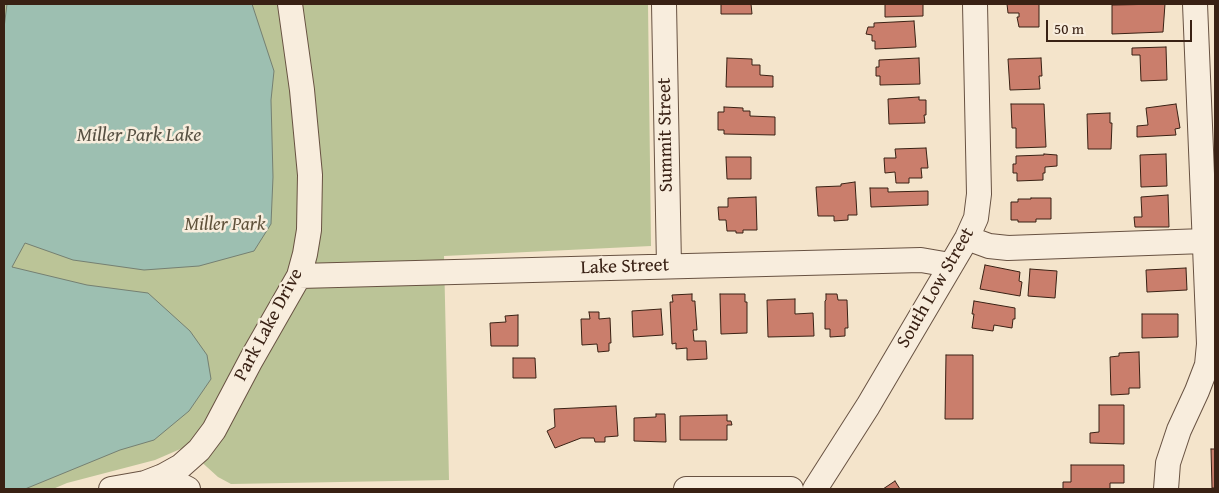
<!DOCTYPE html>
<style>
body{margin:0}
#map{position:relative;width:1219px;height:493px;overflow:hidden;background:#f4e4cb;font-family:"Gentium Book Plus",serif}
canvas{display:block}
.frame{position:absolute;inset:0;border:5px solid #392114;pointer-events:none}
.scale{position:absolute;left:1046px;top:20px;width:146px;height:22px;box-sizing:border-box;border:2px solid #392114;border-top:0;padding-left:6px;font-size:15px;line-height:18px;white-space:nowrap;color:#392114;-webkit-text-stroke:4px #f8eddd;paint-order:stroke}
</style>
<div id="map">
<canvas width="1219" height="493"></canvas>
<div class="frame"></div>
<div class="scale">50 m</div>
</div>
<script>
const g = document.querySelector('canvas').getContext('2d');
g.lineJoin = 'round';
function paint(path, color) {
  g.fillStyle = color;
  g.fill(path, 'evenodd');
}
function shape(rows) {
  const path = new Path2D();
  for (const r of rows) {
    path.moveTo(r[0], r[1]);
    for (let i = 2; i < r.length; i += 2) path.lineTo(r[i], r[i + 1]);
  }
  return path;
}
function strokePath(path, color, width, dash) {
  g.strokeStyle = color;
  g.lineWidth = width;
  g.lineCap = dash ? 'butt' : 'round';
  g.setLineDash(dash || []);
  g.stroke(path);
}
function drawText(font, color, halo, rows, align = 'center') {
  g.font = font + ' "Gentium Book Plus",serif';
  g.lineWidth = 5;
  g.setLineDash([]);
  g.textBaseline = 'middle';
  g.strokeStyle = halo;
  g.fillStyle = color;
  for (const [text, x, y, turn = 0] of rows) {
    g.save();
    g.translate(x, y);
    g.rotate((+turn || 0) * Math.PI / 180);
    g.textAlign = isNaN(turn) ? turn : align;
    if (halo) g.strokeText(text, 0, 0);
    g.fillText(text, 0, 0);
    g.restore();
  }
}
paint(shape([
 [4,4,648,4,651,246,444,256,449,480,231,484,218,477,185,447,155,460,67,483,53,489,4,489]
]), '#bbc497');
const water = shape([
 [7,4,252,4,274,71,271,100,273,177,271,224,254,251,199,266,144,270,73,260,25,243,12,267,87,285,148,293,190,331,207,355,211,379,189,411,154,440,120,450,25,489,4,489,4,28,7,4]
]);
paint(water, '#9dbfb1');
strokePath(water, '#758072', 1);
const building = shape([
 [721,4,751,4,752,14,721,14,721,4],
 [885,4,923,4,923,16,885,17,885,4],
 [1007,4,1039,4,1039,27,1019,27,1017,17,1019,17,1019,13,1008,13,1007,4],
 [1165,4,1163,32,1112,34,1112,5,1165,4],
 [914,21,916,47,875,49,875,41,872,41,872,35,866,34,868,27,874,27,874,23,914,21],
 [1166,47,1167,80,1141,81,1140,55,1132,55,1132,48,1166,47],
 [727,58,752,59,752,65,760,65,760,75,773,76,773,87,726,87,727,58],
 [919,58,920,84,880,85,880,76,876,76,876,67,879,67,879,60,919,58],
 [1041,58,1042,76,1039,76,1040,89,1010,90,1008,59,1041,58],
 [919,97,919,100,926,100,926,115,924,115,925,123,889,124,888,99,919,97],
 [1011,104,1044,104,1046,147,1016,148,1016,128,1012,128,1011,104],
 [1176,104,1180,128,1175,129,1176,135,1137,137,1137,126,1148,125,1146,108,1176,104],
 [724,107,743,108,743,111,750,111,750,116,775,117,775,135,724,134,724,130,718,130,718,112,724,112,724,107],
 [1110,113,1110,123,1112,123,1111,149,1088,149,1087,114,1110,113],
 [926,148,928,168,921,168,922,178,909,178,909,183,896,183,895,172,885,173,884,158,896,158,895,149,926,148],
 [1044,154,1057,155,1057,166,1045,167,1045,173,1043,173,1043,180,1017,181,1017,173,1013,173,1013,164,1016,164,1016,156,1044,155,1044,154],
 [1166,154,1167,186,1141,187,1140,155,1166,154],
 [726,157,751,157,751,179,727,179,726,157],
 [855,182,857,215,848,215,848,220,834,221,834,216,818,216,816,187,841,186,841,184,855,182],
 [870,188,888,188,888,192,928,191,928,205,871,207,870,188],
 [1168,195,1169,227,1135,227,1134,217,1142,217,1141,197,1168,195],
 [756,197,757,230,743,230,743,233,736,233,736,231,727,231,726,220,719,220,718,207,728,207,728,198,756,197],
 [1031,198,1051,198,1051,219,1036,219,1036,222,1018,222,1018,220,1011,220,1011,202,1018,202,1018,199,1031,199,1031,198],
 [985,265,1020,272,1019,281,1022,282,1020,296,980,289,985,265],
 [1186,268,1187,290,1147,292,1146,270,1186,268],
 [1030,269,1057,271,1055,298,1028,296,1030,269],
 [692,294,692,301,695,301,695,303,697,330,693,330,694,341,706,341,707,359,687,360,687,348,676,349,676,343,672,344,670,302,673,302,672,295,692,294],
 [720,294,745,294,745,302,747,302,747,333,721,334,720,294],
 [826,294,837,294,838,300,847,300,848,328,845,328,845,336,830,337,830,329,825,329,825,301,826,300,826,294],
 [795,299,795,314,813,313,814,336,768,337,767,300,795,299],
 [974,301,1015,308,1015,319,1013,319,1012,328,994,325,993,331,972,328,974,314,972,314,974,301],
 [661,309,663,335,633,337,632,311,661,309],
 [589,312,599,312,599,319,610,318,611,343,609,343,609,351,598,352,597,344,582,345,581,319,590,319,589,312],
 [1142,314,1178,314,1178,337,1142,338,1142,314],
 [518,315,518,346,491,346,490,323,506,322,505,316,518,315],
 [1139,352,1140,388,1129,388,1129,394,1111,395,1110,357,1119,356,1119,353,1139,352],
 [946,355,973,355,973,419,945,419,946,355],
 [513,358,535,358,536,378,513,378,513,358],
 [1099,405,1124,405,1124,444,1090,443,1090,433,1099,432,1099,405],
 [616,406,618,436,605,437,605,442,595,442,594,438,581,438,555,448,547,431,555,427,554,409,616,406],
 [656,414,665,414,666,442,634,441,634,418,656,417,656,414],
 [727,415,727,421,731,421,732,425,727,425,727,440,680,440,680,416,727,415],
 [1211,449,1215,449,1215,488,1212,488,1211,449],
 [1071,465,1124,465,1124,483,1110,483,1110,489,1063,489,1063,482,1071,482,1071,465],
 [895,481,900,489,883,489,895,481]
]);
paint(building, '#ca7e6c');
strokePath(building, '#392114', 1);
const minor = shape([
 [664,4,669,266],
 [967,238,989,246,1008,248,1204,241],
 [299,276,921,260,950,265],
 [163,476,188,489],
 [111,489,145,483,163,476,181,466,199,450,214,430,251,360,299,276,305,254,309,230,310,175,302,90,290,4],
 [686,489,791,489],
 [815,489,868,406,967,238,976,218,979,194,975,4],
 [1166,489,1168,463,1179,430,1197,391,1207,365,1209,344,1195,4]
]);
strokePath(minor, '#685242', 26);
strokePath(minor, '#f8eddd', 24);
drawText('19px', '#392114', '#f8eddd', [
 ["Summit Street",666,135,-91],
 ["Lake Street",625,267,-2],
 ["South Low Street",936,288,-60],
 ["Park Lake Drive",269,325,-62]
]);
drawText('italic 19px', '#60523b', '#f8eddd', [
 ["Miller Park",225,225]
]);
drawText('italic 20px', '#575043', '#f8eddd', [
 ["Miller Park Lake",139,136]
]);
</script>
